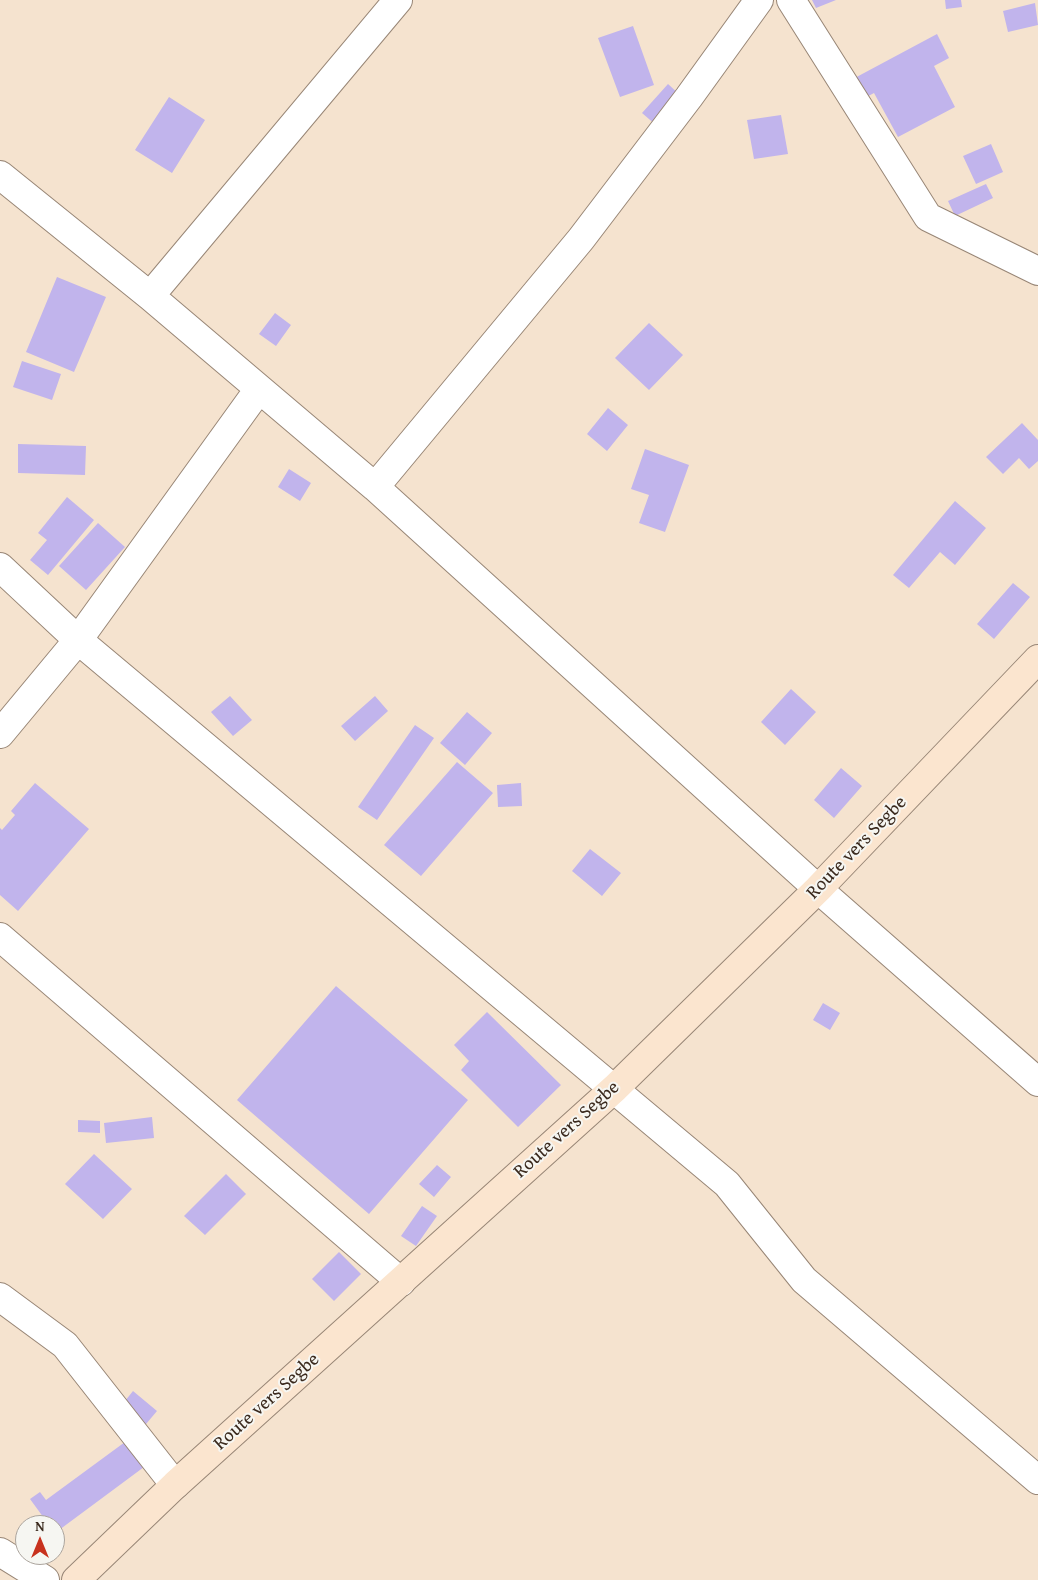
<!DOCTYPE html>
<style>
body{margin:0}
#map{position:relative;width:1038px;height:1580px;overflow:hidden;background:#f5e3cf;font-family:"Gentium Book Plus",serif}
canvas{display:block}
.north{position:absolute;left:15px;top:1515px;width:50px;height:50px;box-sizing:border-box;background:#f6f6f2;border:1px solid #aba49d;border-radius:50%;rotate:0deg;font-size:14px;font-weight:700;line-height:20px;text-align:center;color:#3b2a1e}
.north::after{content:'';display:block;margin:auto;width:18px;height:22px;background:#c8321e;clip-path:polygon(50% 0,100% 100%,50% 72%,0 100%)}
</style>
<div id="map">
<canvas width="1038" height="1580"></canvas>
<div class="north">N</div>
</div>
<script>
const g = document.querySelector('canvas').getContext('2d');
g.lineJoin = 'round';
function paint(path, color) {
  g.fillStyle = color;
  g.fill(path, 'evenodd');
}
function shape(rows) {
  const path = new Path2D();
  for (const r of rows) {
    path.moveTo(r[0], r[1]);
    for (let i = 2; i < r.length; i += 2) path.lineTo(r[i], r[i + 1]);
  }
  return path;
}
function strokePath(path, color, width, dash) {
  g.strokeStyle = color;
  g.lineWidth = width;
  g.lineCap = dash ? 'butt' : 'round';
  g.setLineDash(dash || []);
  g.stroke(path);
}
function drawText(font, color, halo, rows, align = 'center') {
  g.font = font + ' "Gentium Book Plus",serif';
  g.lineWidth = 4;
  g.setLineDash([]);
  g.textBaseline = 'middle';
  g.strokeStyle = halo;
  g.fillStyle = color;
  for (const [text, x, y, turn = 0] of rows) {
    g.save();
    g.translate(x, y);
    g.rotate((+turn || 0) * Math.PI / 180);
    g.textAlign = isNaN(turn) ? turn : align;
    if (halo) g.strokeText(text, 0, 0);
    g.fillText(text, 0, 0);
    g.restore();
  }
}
paint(shape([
 [812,0,836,0,816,8],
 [945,0,961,0,962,7,946,9],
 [1035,3,1038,25,1008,32,1003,11],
 [633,26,654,85,620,97,598,38],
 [937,34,949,58,934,66,955,107,898,137,874,93,846,108,836,88],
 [668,84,690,104,664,132,642,113],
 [169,97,205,120,172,173,135,150],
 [781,115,788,154,754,159,747,120],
 [991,144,1003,172,976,184,963,156],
 [986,184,993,198,955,216,948,201],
 [57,277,106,297,74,372,26,352],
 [275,313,291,325,276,346,259,334],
 [649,323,683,355,649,390,615,358],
 [22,361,61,374,52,400,13,387],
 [608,408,628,425,607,451,587,434],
 [1022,423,1038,440,1038,461,1029,469,1019,458,1003,474,986,457],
 [18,444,86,446,85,475,18,473],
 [645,449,689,465,665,532,639,523,649,495,631,489],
 [289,469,311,483,300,501,278,487],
 [67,497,94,520,48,575,30,560,47,540,38,533],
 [955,501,986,528,955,565,940,552,909,588,893,575],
 [98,523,125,547,86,590,59,566],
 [1013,583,1030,597,994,639,977,624],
 [791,689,816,712,785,745,761,722],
 [230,696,252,720,233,736,211,712],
 [375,696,388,711,355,741,341,726],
 [467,712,492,733,465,765,440,743],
 [415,725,434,738,377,820,358,807],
 [457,762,493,793,421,876,384,845],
 [841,768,862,786,834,818,814,800],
 [35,783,89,829,18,911,0,895,0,828,2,830,15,815,11,811],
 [521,783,522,806,498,807,497,785],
 [590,849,621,873,602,896,572,871],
 [336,986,468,1100,369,1214,237,1100],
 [823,1003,840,1013,830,1030,813,1020],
 [487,1012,561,1085,518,1127,461,1070,469,1061,454,1045],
 [152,1117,154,1138,106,1143,104,1123],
 [78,1120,100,1121,100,1133,78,1132],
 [94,1154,132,1189,103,1219,65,1184],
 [437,1165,451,1177,434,1197,419,1184],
 [226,1174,246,1194,205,1235,184,1216],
 [422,1206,437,1216,416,1246,401,1236],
 [339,1252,361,1274,334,1301,312,1279],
 [133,1391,157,1411,141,1430,117,1411],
 [125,1442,144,1467,55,1533,55,1525,49,1525,30,1499,40,1492,46,1500]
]), '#c1b4ec');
const street = shape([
 [791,0,928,217,1038,271],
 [0,175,150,296,375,487,818,889,1038,1082],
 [150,296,398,0],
 [375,487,581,239,689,97,759,0],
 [0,567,78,640,727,1184,804,1280,1038,1480],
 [0,734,78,640,259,389],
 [0,937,401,1282],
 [0,1297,65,1345,175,1485],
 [0,1552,45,1580]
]);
const secondary = shape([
 [76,1580,175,1485,615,1088,818,889,1038,659]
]);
strokePath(street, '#988676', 30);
strokePath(secondary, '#988676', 30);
strokePath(street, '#fff', 28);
strokePath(secondary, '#fbe5cf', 28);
drawText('19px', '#3b2a1e', '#f6f6f2', [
 ["Route vers Segbe",857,848,-46],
 ["Route vers Segbe",567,1130,-42],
 ["Route vers Segbe",267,1402,-42]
]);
</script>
